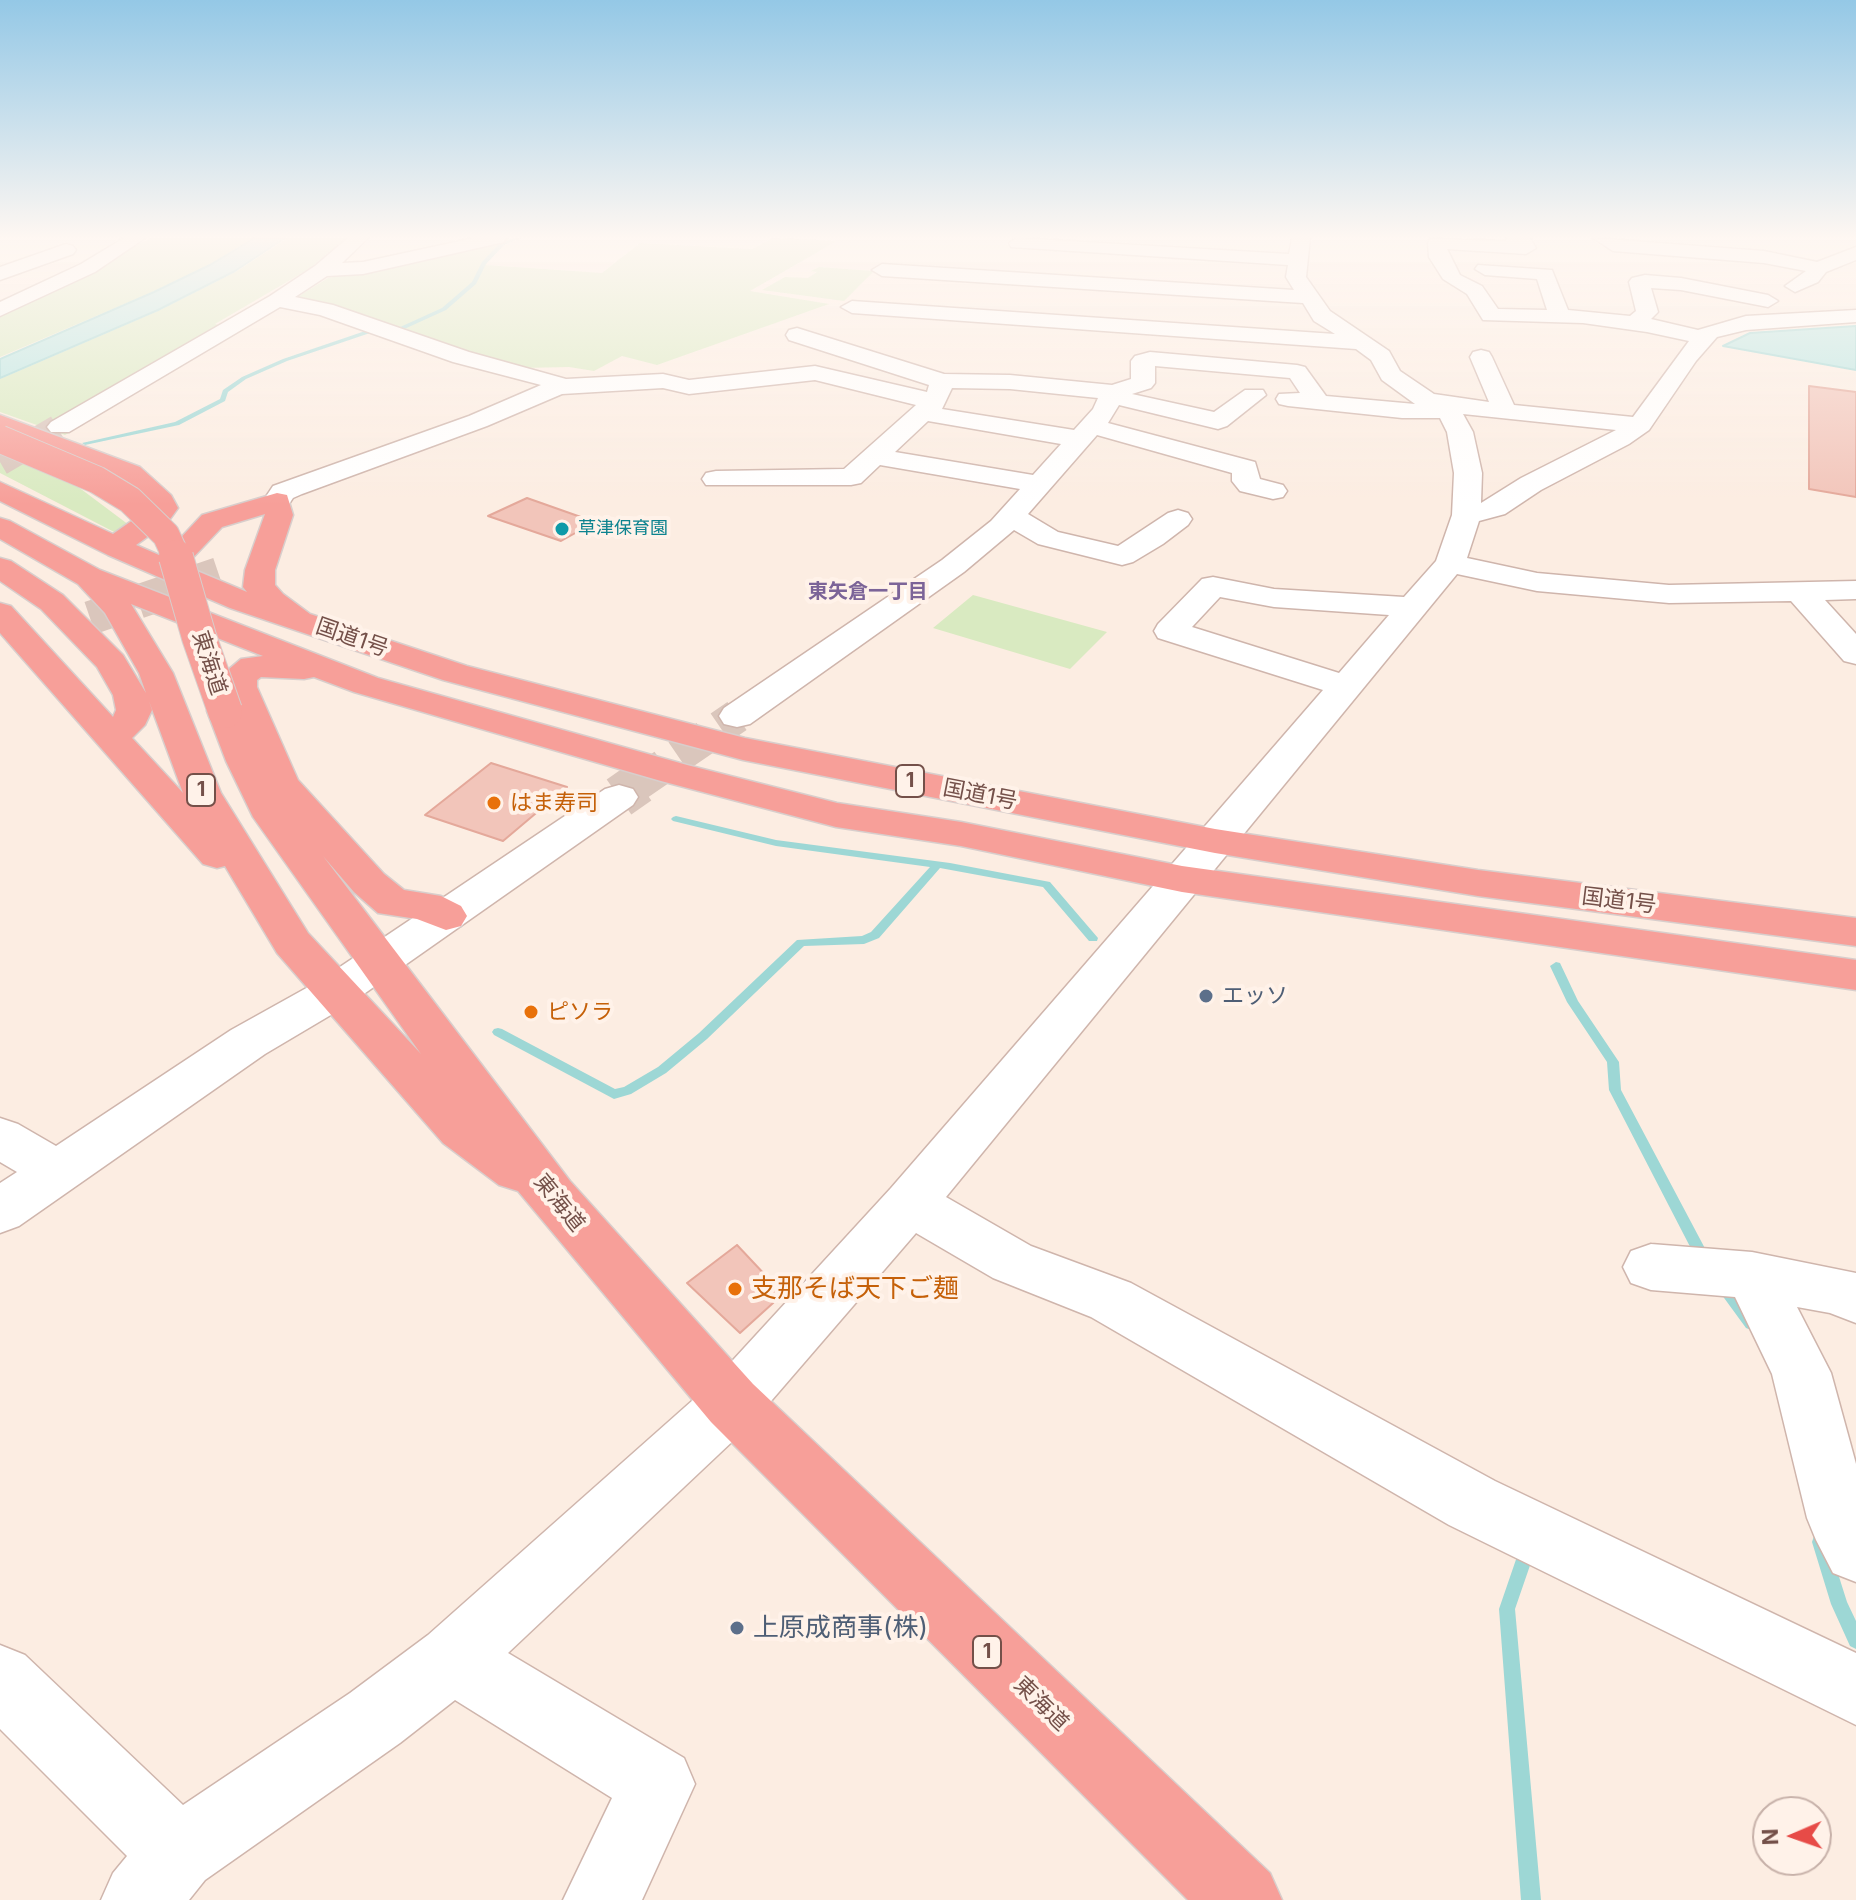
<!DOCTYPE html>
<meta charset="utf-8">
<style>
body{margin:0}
#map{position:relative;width:1856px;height:1900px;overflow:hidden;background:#fcede2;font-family:Inter,sans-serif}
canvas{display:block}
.north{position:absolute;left:1752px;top:1796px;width:80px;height:80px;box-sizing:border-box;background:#fff2e9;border:2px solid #c7b1a9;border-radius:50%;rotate:268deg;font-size:22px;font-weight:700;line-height:32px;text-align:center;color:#745049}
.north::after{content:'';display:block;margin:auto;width:28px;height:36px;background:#e74b47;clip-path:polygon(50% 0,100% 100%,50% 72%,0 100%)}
</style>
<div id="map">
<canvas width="1856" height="1900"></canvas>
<div class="north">N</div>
</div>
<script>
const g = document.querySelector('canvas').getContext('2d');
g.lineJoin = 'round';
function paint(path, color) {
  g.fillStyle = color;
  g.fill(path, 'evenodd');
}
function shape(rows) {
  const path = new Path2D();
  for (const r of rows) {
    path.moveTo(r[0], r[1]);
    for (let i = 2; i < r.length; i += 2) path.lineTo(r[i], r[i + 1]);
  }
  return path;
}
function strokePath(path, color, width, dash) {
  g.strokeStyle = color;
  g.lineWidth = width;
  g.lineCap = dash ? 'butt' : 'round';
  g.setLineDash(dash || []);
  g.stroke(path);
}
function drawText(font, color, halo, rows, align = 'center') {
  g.font = font + ' Inter,"Noto Sans JP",sans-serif';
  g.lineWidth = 8;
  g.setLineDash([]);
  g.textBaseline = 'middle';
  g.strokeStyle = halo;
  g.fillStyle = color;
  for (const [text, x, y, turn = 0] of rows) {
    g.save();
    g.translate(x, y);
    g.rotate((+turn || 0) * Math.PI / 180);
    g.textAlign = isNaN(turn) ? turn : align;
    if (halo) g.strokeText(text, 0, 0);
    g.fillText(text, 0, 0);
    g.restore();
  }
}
paint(shape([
 [151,238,254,238,209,265,148,294,0,357,0,313],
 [288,238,346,238,309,269,215,324,219,325,201,340,53,428,74,430,65,435,0,412,0,379,160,310,237,271],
 [503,238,509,239,492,252,486,265,602,273,640,243,752,249,773,238,837,241,750,291,829,304,657,365,622,356,594,371,569,367,521,368,299,301,299,296,328,278],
 [819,267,874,271,844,301,762,290,785,277,808,278,817,272,811,271],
 [0,451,73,483,133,528,116,533,0,473],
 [973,595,1107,632,1070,669,933,628]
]), '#d9eac1');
const water = shape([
 [255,238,285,238,235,271,158,310,0,378,0,359,154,292,210,265,255,238],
 [1856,326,1856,370,1723,346,1750,333,1856,326]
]);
paint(water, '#b7e6e3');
strokePath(water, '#9dd7d5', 2);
paint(shape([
 [516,238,521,238,504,245,486,264,476,284,446,310,391,335,387,335,387,333,442,308,472,282,482,262,500,243,516,238],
 [371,329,373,332,287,361,246,379,228,392,225,401,179,425,85,445,82,443,175,422,220,399,223,390,242,377,283,359,371,329],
 [676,816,776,840,950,863,1050,882,1098,938,1097,941,1089,941,1043,887,940,868,879,938,864,944,804,946,707,1039,666,1073,631,1094,614,1099,494,1035,492,1032,494,1029,498,1028,502,1029,615,1089,624,1087,658,1067,699,1033,797,940,862,936,871,932,930,867,776,846,673,821,671,819,673,817,676,816],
 [1556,962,1560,963,1578,1001,1619,1062,1621,1090,1709,1256,1711,1260,1709,1264,1704,1266,1699,1264,1609,1090,1607,1062,1567,1002,1550,966,1556,962],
 [1724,1281,1729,1283,1756,1320,1758,1324,1756,1328,1751,1330,1746,1328,1719,1291,1717,1287,1719,1283,1724,1281],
 [1820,1534,1826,1536,1828,1542,1847,1602,1856,1621,1856,1649,1850,1646,1831,1604,1812,1542,1814,1536,1820,1534],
 [1528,1540,1534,1542,1536,1548,1515,1609,1541,1900,1521,1900,1499,1609,1522,1542,1528,1540]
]), '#9dd7d5');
const building = shape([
 [1809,386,1856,392,1856,497,1809,489,1809,386],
 [527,498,595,522,561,541,488,516,527,498],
 [491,763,567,787,503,841,425,815,491,763],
 [737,1245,783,1294,740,1333,687,1283,737,1245]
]);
paint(building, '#f2c5ba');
strokePath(building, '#e4a89a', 2);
strokePath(shape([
 [0,462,60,427]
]), '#dac6bc', 27, [27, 13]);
strokePath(shape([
 [636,785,737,716]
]), '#dac6bc', 34, [34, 17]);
strokePath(shape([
 [619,797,639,783]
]), '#dac6bc', 43, [43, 21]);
strokePath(shape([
 [90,618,219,574]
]), '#dac6bc', 34, [34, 17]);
const minor = shape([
 [124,238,145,238,95,272,0,316,0,302,81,264,124,238],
 [348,238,368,238,342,263,363,262,474,238,506,238,504,242,363,274,327,276,295,297,333,305,469,352,566,379,663,374,689,380,815,366,927,392,929,385,789,340,786,335,789,330,797,328,944,374,1010,375,1112,385,1131,379,1131,361,1135,356,1150,352,1297,365,1305,367,1326,396,1415,404,1382,380,1371,360,1356,349,852,313,841,307,852,301,1335,334,1314,321,1303,303,882,276,872,270,882,264,1294,290,1286,277,1288,265,1011,247,1009,243,1017,238,1289,254,1292,238,1310,238,1306,277,1330,311,1389,351,1400,371,1434,394,1489,402,1470,357,1473,352,1481,350,1489,352,1492,357,1514,405,1633,417,1689,341,1647,332,1583,323,1483,320,1467,294,1443,279,1429,257,1428,243,1430,239,1506,241,1507,238,1530,238,1536,248,1526,254,1447,249,1460,275,1482,286,1498,309,1547,310,1537,279,1485,275,1475,269,1478,265,1552,270,1568,310,1630,316,1636,311,1629,282,1632,278,1645,275,1681,278,1768,295,1778,301,1768,307,1681,290,1651,288,1658,312,1651,319,1698,330,1746,316,1856,310,1856,322,1746,330,1717,337,1696,361,1649,430,1629,444,1541,490,1505,514,1479,521,1467,558,1537,573,1669,585,1856,581,1856,599,1825,600,1856,634,1856,664,1844,661,1791,601,1669,603,1537,591,1457,574,946,1197,1031,1246,1131,1283,1495,1481,1856,1653,1856,1725,1449,1525,1091,1317,993,1278,916,1233,753,1422,508,1653,684,1758,695,1784,642,1900,563,1900,612,1798,455,1700,400,1743,205,1880,189,1900,101,1900,113,1873,127,1856,0,1729,0,1645,25,1655,183,1805,350,1693,428,1635,711,1384,891,1188,1323,690,1158,638,1154,631,1158,624,1202,579,1213,577,1274,589,1404,597,1436,561,1452,515,1454,473,1447,432,1440,418,1402,418,1288,406,1279,404,1276,399,1279,394,1300,393,1290,378,1155,366,1155,383,1151,388,1132,394,1214,412,1245,390,1263,390,1266,395,1227,426,1218,429,1119,405,1108,423,1255,462,1260,479,1283,485,1287,491,1283,497,1273,499,1240,491,1232,481,1232,473,1097,435,1028,514,1058,532,1118,546,1168,513,1178,510,1188,513,1192,519,1188,525,1163,544,1133,562,1122,565,1038,544,1014,530,964,572,750,724,737,727,724,724,719,716,724,708,942,560,991,521,1020,489,880,465,861,483,851,485,706,485,702,479,706,473,716,471,844,469,916,405,815,380,689,394,663,388,562,394,487,426,302,494,293,498,287,507,277,509,267,507,263,501,273,486,469,416,541,385,453,362,320,315,280,307,69,432,51,432,47,427,51,422,270,296,315,266,348,238],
 [952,388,1010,389,1098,398,1093,409,1074,430,942,409,952,388],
 [1463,414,1616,430,1521,478,1481,503,1482,473,1473,432,1463,414],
 [928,421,1061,444,1033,475,895,452,928,421],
 [1220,597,1274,607,1389,615,1339,673,1192,627,1220,597],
 [1593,238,1764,251,1817,262,1856,247,1856,260,1826,272,1818,282,1795,292,1785,286,1806,271,1764,263,1613,251,1593,238],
 [66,244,73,246,76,250,73,254,0,280,0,267,66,244],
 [619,785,633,789,638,797,633,805,351,1003,265,1054,19,1226,0,1233,0,1183,17,1172,0,1162,0,1118,18,1124,56,1146,231,1030,319,981,605,789,619,785],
 [1651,1244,1752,1252,1856,1273,1856,1323,1830,1313,1797,1307,1831,1373,1856,1464,1856,1582,1833,1573,1816,1540,1807,1518,1772,1374,1735,1297,1651,1290,1631,1283,1623,1267,1631,1251,1651,1244]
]);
const highway = shape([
 [0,415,140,467,171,495,178,508,168,522,136,545,159,555,175,544,202,515,277,493,287,495,293,515,275,570,275,585,283,594,310,614,467,666,745,738,1215,829,1478,870,1856,918,1856,946,1478,896,1215,853,743,760,443,680,230,608,108,555,0,501,0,482,113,534,150,508,120,479,0,432,0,415],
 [265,514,245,570,243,587,247,592,185,566,222,527,265,514],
 [0,518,10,521,100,570,378,678,687,765,837,803,961,822,1182,866,1856,960,1856,990,1182,892,961,846,836,827,661,781,354,692,314,677,304,679,261,677,257,680,257,687,298,780,384,874,404,890,441,896,461,906,467,916,461,926,446,930,417,919,378,913,354,892,323,856,570,1181,753,1384,1270,1873,1282,1900,1188,1900,711,1422,518,1191,499,1185,443,1143,277,953,225,866,217,868,203,864,0,633,0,603,11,606,113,717,116,710,113,695,97,667,41,609,0,581,0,558,11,561,63,595,123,655,146,693,139,673,105,613,78,584,0,539,0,518],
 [131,604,263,656,241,659,228,670,223,677,223,687,228,701,212,703,207,711,226,761,253,817,421,1054,308,933,221,793,173,673,131,604],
 [149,701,183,793,132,738,145,725,152,710,149,701]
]);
strokePath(minor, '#cfb5ac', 3);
strokePath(highway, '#d8cecc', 3);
paint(minor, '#fff');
paint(highway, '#f79f99');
const highwayBridgeFar1 = shape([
 [0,439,97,480,130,500,166,535,177,559]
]);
const highwayBridge = shape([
 [176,557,199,637,225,711]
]);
strokePath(highwayBridgeFar1, '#d8cecc', 29, []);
strokePath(highwayBridge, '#d8cecc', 36, []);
strokePath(highwayBridgeFar1, '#f79f99', 27);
strokePath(highwayBridge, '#f79f99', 34);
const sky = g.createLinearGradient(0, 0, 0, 504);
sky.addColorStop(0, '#94c8e6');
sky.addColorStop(0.47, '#fef7f2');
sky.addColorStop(1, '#fef7f200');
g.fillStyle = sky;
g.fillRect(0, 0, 1856, 504);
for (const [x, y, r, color] of [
 [562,529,8,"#0f9aa8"],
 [494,803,8,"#e8710a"],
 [1206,996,8,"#5c6f8a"],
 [531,1012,8,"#e8710a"],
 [735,1289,8,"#e8710a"],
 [737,1628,8,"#5c6f8a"]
]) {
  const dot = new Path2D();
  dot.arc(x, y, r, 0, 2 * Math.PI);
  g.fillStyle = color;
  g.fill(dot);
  strokePath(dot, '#fff2e9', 3);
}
drawText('18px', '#0d838f', '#fff2e9', [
 ["草津保育園",578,529]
], 'left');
drawText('bold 20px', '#7c6498', '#fff2e9', [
 ["東矢倉一丁目",868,592]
]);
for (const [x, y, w] of [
 [910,781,28],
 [201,790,28],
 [987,1652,28]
]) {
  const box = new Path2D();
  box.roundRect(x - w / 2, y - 16, w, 32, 6);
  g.fillStyle = '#fff2e9';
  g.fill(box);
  strokePath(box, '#745049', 2);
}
drawText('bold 20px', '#745049', null, [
 ["1",910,781],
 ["1",201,790],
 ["1",987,1652]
]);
drawText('22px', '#745049', '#fff2e9', [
 ["国道1号",352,638,19],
 ["東海道",209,663,72],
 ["国道1号",980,795,11],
 ["国道1号",1619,901,7],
 ["東海道",559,1203,51],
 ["東海道",1041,1704,44]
]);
drawText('22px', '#c56008', '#fff2e9', [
 ["はま寿司",510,803],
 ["ピソラ",547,1012]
], 'left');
drawText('22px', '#4e5e75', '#fff2e9', [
 ["エッソ",1222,996]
], 'left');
drawText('26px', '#c56008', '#fff2e9', [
 ["支那そば天下ご麺",751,1289]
], 'left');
drawText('26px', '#4e5e75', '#fff2e9', [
 ["上原成商事(株)",753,1628]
], 'left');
</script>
